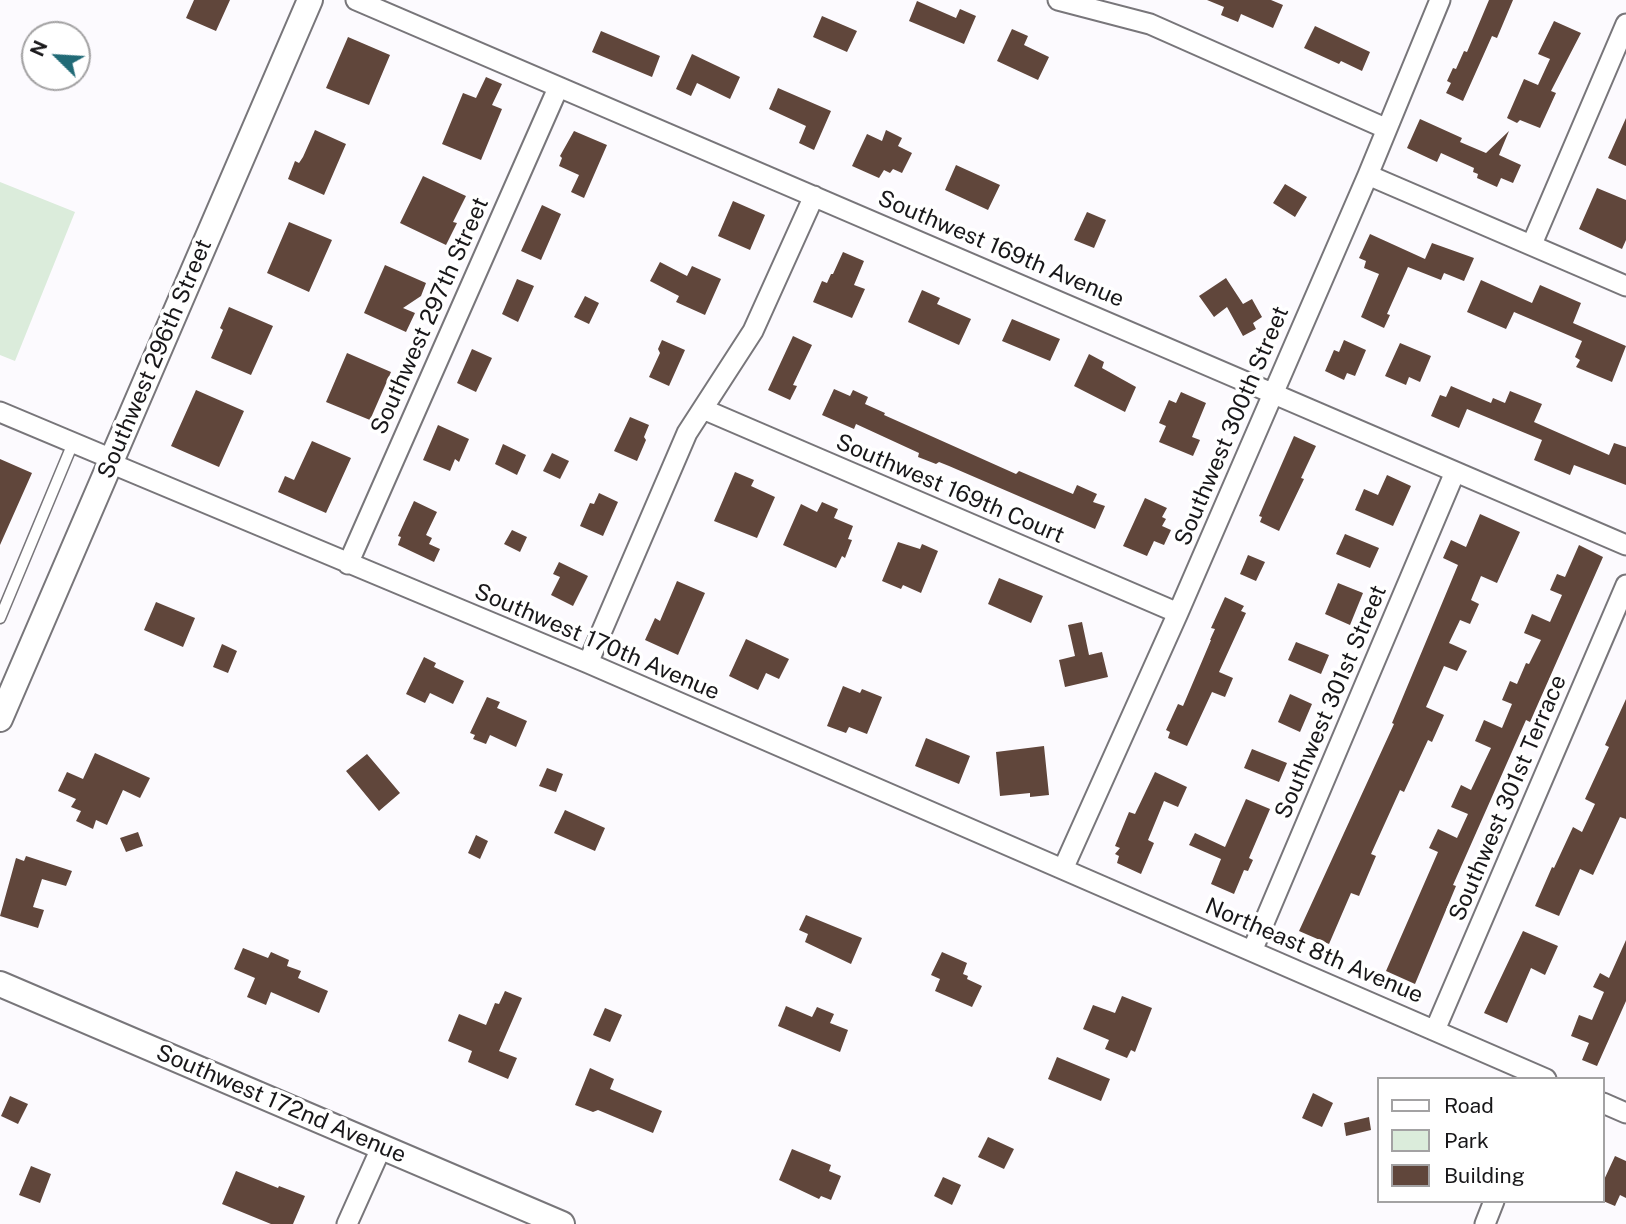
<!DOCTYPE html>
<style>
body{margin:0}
#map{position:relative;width:1626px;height:1224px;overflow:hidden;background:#fcfafe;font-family:"Public Sans",sans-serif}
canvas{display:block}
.legend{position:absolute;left:1377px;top:1077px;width:228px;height:126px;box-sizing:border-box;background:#fff;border:2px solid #a3a2a3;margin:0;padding:9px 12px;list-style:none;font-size:21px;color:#181719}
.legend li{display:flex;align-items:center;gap:14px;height:35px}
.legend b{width:35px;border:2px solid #a3a2a3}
.north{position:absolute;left:21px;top:21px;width:70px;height:70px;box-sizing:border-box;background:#fff;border:2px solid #a3a2a3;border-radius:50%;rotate:294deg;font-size:19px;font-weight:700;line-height:28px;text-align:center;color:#181719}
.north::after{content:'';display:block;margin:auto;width:24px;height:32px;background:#216a76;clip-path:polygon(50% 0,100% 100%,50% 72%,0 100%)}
</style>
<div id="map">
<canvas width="1626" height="1224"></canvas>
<ul class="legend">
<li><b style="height:9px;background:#fff"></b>Road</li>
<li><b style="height:19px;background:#dbecdb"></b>Park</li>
<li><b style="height:19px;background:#60463b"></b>Building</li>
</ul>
<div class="north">N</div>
</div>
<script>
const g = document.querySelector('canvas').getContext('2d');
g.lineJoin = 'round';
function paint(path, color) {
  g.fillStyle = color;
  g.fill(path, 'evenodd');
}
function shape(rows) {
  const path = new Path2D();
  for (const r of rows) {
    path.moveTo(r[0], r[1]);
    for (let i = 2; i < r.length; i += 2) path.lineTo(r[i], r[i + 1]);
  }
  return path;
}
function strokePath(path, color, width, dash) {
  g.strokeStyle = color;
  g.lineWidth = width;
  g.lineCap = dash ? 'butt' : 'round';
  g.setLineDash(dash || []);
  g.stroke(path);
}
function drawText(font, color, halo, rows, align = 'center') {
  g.font = font + ' "Public Sans",sans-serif';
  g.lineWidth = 7;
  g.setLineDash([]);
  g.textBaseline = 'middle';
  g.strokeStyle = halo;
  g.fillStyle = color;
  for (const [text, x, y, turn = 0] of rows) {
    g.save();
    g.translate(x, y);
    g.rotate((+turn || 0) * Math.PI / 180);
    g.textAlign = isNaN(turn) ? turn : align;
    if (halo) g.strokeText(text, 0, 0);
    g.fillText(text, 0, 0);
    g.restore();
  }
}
paint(shape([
 [0,182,75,212,15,361,0,355]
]), '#dbecdb');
paint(shape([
 [194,0,230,0,216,31,186,18],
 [1207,0,1271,0,1283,5,1273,28,1241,14,1238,22,1221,15,1224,7],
 [1489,0,1513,0,1497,38,1492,36,1463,101,1446,93,1451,83,1447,81,1453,68,1456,69,1464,51,1467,52],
 [917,1,956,18,960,9,976,16,964,44,909,21],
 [822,16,857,31,847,52,813,37],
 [1554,21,1581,33,1551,91,1556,93,1540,128,1520,120,1517,123,1507,118,1524,79,1538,85,1550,59,1538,54],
 [1315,26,1370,52,1362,71,1341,61,1339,64,1304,48],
 [1012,29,1028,36,1024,45,1049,57,1038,80,997,61],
 [601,31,660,56,652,77,592,52],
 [348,37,390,55,369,105,326,88],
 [692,54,740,77,730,99,697,83,691,96,676,89],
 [486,77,502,84,492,105,502,109,481,160,442,144,463,93,476,98],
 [778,88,831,111,814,150,799,143,806,126,769,109],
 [1626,118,1626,166,1608,158],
 [1420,119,1462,138,1460,142,1486,153,1509,131,1499,155,1521,165,1513,183,1501,178,1497,187,1477,178,1478,174,1473,172,1474,168,1441,153,1437,162,1407,148],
 [315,130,346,144,324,195,288,179,295,161,299,163,303,157],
 [886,130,902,138,898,146,912,153,902,173,893,169,890,173,884,170,879,178,852,166,867,134,882,141],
 [574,131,607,145,584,198,571,192,579,175,559,166,562,158,560,156],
 [956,165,1000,185,988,210,945,190],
 [423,176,466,196,453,222,457,223,446,245,400,223],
 [1285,184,1307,197,1295,217,1273,203],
 [1597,188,1626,200,1626,240,1622,249,1579,229],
 [733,201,765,215,750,250,718,236],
 [542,205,561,214,541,260,521,251],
 [1087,212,1106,220,1094,248,1074,240],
 [289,222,332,240,309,292,267,273],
 [1370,234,1425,259,1432,243,1474,258,1464,281,1444,273,1441,280,1408,267,1387,314,1390,315,1384,328,1361,317,1379,274,1364,268,1366,261,1359,258],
 [843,252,864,261,854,285,865,289,852,318,813,302,822,281,827,283,831,274,833,274],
 [660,262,687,276,692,266,721,279,705,315,676,302,679,296,650,281],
 [385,265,426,283,421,296,403,308,415,313,406,332,364,313],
 [1226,278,1243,304,1252,299,1262,317,1253,323,1256,329,1243,336,1227,307,1214,317,1199,296],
 [517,279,534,286,518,322,502,314],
 [1481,280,1532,303,1540,285,1581,303,1573,323,1626,346,1612,382,1576,367,1580,360,1575,357,1582,341,1514,312,1506,329,1467,312],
 [922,290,940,298,937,304,971,319,959,345,908,322],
 [585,296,599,303,589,324,574,317],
 [229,307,273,326,251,375,211,358,223,330,220,328],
 [1012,319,1060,339,1050,361,1002,341],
 [793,336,812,345,793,385,797,386,790,400,768,390],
 [662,340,685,350,669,386,649,377,660,353,658,349],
 [1344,340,1366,350,1355,376,1347,373,1344,380,1325,371,1334,350,1339,352],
 [1400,343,1431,356,1420,382,1409,377,1406,385,1385,376],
 [472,349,492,358,476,392,457,383],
 [347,353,391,372,370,420,326,402],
 [1089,354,1104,362,1102,368,1136,387,1125,412,1074,386],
 [1451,386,1491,403,1493,398,1505,403,1510,391,1542,404,1534,422,1609,455,1614,443,1626,447,1626,485,1574,465,1570,475,1534,460,1542,440,1467,409,1459,428,1431,416,1440,395,1446,397],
 [834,389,850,396,853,390,868,397,865,404,885,413,884,415,1016,474,1019,471,1073,494,1077,485,1097,494,1093,502,1105,506,1095,529,949,466,939,462,936,464,918,457,919,453,856,424,854,429,822,415],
 [196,390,244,411,219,467,171,446],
 [1181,392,1206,403,1192,437,1200,440,1193,456,1159,442,1166,426,1159,423,1169,400,1176,403],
 [630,417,649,425,644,437,646,440,637,461,614,451],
 [438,425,469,439,459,462,455,459,450,471,423,460],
 [1294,436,1316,446,1301,478,1304,479,1279,531,1260,522,1262,517,1259,516],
 [312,441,351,458,326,513,278,492,285,476,294,480],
 [503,444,526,455,517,475,495,464],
 [552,453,569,461,560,479,543,471],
 [0,459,32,473,0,545],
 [735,472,754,480,751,486,775,497,757,538,714,521],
 [1387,475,1411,486,1393,526,1355,510,1364,489,1378,495],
 [599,493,618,502,603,536,580,526,590,503,594,504],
 [1145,498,1167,508,1162,517,1166,519,1162,526,1171,530,1164,545,1154,541,1147,556,1123,546],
 [414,501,437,512,426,535,432,538,429,544,440,549,434,562,398,545,401,537,398,536],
 [822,502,838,509,834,518,853,526,848,539,852,540,845,558,842,556,836,568,783,545,801,504,817,512],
 [1480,514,1520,532,1497,583,1481,576,1471,600,1479,604,1470,624,1460,620,1449,643,1467,651,1457,671,1444,666,1426,707,1444,715,1432,742,1428,740,1404,792,1400,790,1371,854,1376,856,1359,896,1351,893,1329,944,1299,931,1394,724,1392,723,1458,565,1443,558,1451,540,1466,547],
 [512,530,527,537,520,552,504,544],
 [1345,534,1379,548,1370,568,1336,554],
 [898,542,920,549,922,544,938,551,921,593,903,585,901,589,882,581],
 [1579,545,1603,557,1530,722,1526,720,1453,885,1456,886,1415,984,1386,971,1438,852,1429,848,1438,829,1457,838,1468,814,1451,807,1461,785,1471,790,1491,748,1475,741,1484,720,1502,728,1512,704,1502,700,1510,681,1517,684,1526,663,1529,664,1541,640,1524,633,1532,614,1550,622,1562,595,1550,590,1557,574,1565,577],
 [1248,555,1265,562,1256,581,1240,574],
 [559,562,588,576,573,606,551,595,560,577,553,574],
 [999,578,1043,596,1031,623,988,604],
 [677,581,705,593,678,655,645,640,655,618,660,621],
 [1338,583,1363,593,1350,625,1325,614],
 [1225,597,1244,606,1241,611,1246,613,1219,672,1233,678,1225,697,1212,692,1187,746,1168,738,1170,732,1166,730,1178,704,1183,706,1211,640,1210,640,1215,629,1211,628],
 [156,602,195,618,183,647,144,630],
 [1082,622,1089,655,1102,652,1108,677,1065,687,1059,660,1075,656,1068,625],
 [746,639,789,659,779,679,766,673,758,690,729,676],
 [1296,642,1329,655,1321,674,1288,660],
 [222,644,237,651,228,673,213,667],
 [424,657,436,663,434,667,464,681,453,704,430,693,425,703,406,694],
 [843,686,860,693,862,689,882,697,867,734,849,727,846,733,827,726],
 [1290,694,1312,704,1300,732,1278,722],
 [487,697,500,702,497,708,527,721,516,747,490,735,486,744,473,739,475,735,470,733],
 [1626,699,1626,819,1620,817,1593,875,1580,869,1559,916,1535,906,1552,867,1554,868,1573,827,1582,832,1595,804,1585,799,1609,747,1605,745],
 [926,738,970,756,959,784,915,766],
 [1044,746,1049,795,1030,797,1030,793,1000,796,996,752],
 [1252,749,1287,763,1279,782,1244,768],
 [95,753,150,778,140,798,123,790,107,825,96,820,93,829,76,821,81,811,71,807,76,799,58,791,67,772,83,779],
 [367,754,400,793,379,811,346,771],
 [547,768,563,774,556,792,539,786],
 [1155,772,1187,787,1178,807,1164,801,1148,840,1154,843,1141,874,1117,863,1119,856,1115,854,1120,848,1115,846,1129,812,1135,814],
 [1246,799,1270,809,1249,858,1253,860,1248,871,1244,870,1234,894,1211,884,1221,859,1189,845,1195,833,1225,847],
 [565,810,605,828,595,851,554,833],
 [138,832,143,846,126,852,120,838],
 [476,835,488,841,480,859,468,853],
 [26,856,72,871,66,886,42,879,33,907,44,910,38,928,0,916,16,858,24,861],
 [806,915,862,938,851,964,805,942,808,934,799,930],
 [1523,931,1558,946,1545,975,1531,968,1507,1023,1484,1013],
 [1626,940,1626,1001,1597,1066,1582,1060,1589,1043,1571,1036,1579,1015,1592,1020,1604,992,1593,987,1600,973,1609,978],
 [243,948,268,958,271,952,289,960,287,966,301,971,298,978,328,991,319,1013,271,992,266,1005,247,997,255,978,234,969],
 [942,952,967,963,963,974,968,976,967,979,982,986,972,1007,935,991,940,979,931,975],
 [505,991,522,998,499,1051,517,1058,508,1079,468,1062,472,1051,448,1041,459,1014,486,1025,495,1003,499,1004],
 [1122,996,1152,1008,1135,1052,1131,1050,1127,1058,1105,1049,1109,1040,1083,1029,1093,1005,1115,1013],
 [786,1006,812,1017,817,1007,834,1014,830,1023,848,1030,840,1052,778,1026],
 [605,1008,622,1015,610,1042,593,1035],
 [1057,1057,1110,1079,1101,1101,1048,1079],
 [590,1068,614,1079,610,1089,662,1111,653,1133,598,1110,593,1112,575,1105],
 [1313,1093,1333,1103,1322,1127,1302,1118],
 [10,1096,28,1104,18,1124,1,1116],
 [1369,1117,1371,1130,1346,1136,1344,1123],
 [988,1137,1014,1149,1004,1169,978,1157],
 [792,1149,831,1165,829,1171,841,1176,831,1200,821,1196,819,1199,779,1180],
 [1615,1156,1626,1161,1626,1198,1620,1195,1615,1206,1603,1201,1603,1182],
 [31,1166,51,1174,40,1203,19,1195],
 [236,1171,278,1188,279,1186,305,1196,293,1224,271,1224,222,1204],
 [943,1177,961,1185,952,1205,934,1196]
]), '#60463b');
const service = shape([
 [0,618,73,443]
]);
const minor = shape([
 [356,0,1626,545],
 [1058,0,1150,24,1385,128],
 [1368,175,1626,286],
 [1532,244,1626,24],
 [703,409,1178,613],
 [0,412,112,459],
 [110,463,588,663,1546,1079],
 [348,564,558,88],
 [588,663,687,433,753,331,814,196],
 [1063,869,1178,613,1368,175,1440,0],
 [1252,951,1455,472],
 [1435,1030,1626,585],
 [1603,1103,1626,1113],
 [347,1224,382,1146],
 [1485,1224,1494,1201]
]);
const tertiary = shape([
 [0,719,310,0],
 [0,984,562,1224]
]);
strokePath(service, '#78767a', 13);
strokePath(minor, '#78767a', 23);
strokePath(tertiary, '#78767a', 28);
strokePath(service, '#fff', 10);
strokePath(minor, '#fff', 19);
strokePath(tertiary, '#fff', 24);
drawText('23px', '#181719', '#fff', [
 ["Southwest 169th Avenue",1001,249,23],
 ["Southwest 297th Street",430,316,-66],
 ["Southwest 296th Street",155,359,-67],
 ["Southwest 300th Street",1232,426,-67],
 ["Southwest 169th Court",950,489,23],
 ["Southwest 170th Avenue",597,642,23],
 ["Southwest 301st Street",1331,702,-67],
 ["Southwest 301st Terrace",1508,798,-67],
 ["Northeast 8th Avenue",1314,951,23],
 ["Southwest 172nd Avenue",281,1104,23]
]);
</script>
